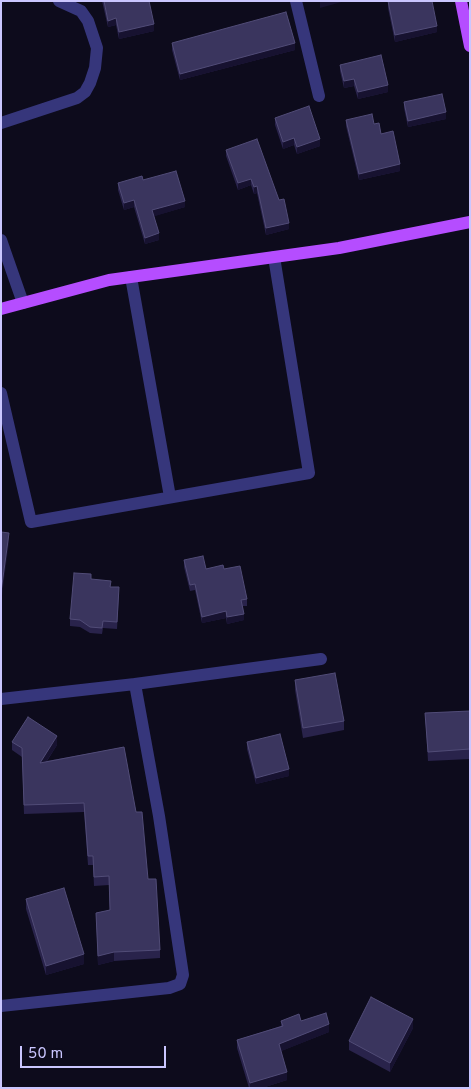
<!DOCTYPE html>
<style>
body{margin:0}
#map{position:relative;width:471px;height:1089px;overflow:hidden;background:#0d0b1c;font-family:Overpass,sans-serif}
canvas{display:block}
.frame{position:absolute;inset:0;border:2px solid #cac6ff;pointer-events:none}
.scale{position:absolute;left:20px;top:1046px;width:146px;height:22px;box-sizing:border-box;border:2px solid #cac6ff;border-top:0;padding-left:6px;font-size:15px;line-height:18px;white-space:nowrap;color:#cac6ff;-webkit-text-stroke:4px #0d0b1c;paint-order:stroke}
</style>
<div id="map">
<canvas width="471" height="1089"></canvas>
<div class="frame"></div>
<div class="scale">50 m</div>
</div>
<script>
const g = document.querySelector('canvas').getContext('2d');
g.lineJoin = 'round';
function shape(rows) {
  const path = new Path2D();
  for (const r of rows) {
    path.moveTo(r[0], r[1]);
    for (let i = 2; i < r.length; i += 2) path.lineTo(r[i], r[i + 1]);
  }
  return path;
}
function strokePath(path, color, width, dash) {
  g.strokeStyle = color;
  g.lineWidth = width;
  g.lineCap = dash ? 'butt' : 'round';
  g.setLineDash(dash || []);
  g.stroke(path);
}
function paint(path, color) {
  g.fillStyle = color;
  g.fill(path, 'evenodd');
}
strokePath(shape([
 [296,1,319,96],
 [1,123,77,98,85,92,90,83,95,68,97,48,88,21,81,11,59,1],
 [1,240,23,303],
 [131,277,170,497],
 [1,393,31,522,309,473,274,257],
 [1,699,135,684,321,659],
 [1,1006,169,988,180,984,183,975,159,816,135,684]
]), '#36367b', 12);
strokePath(shape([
 [461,1,470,46],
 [1,309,109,280,339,248,470,222]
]), '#b54dff', 12);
paint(shape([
 [102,1,149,1,154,31,119,39,116,25,108,27],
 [388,1,437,32,395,42,388,8],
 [172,43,295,50,180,80,172,50],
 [340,65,388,92,358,99,354,86,344,88,340,71],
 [404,102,446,119,408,127,404,108],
 [275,118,320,146,297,154,294,145,283,149,275,125],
 [346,120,374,124,381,134,400,171,359,180,346,126],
 [226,150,279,200,289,229,266,235,257,193,254,194,251,185,238,190,226,156],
 [118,183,185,207,154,216,159,240,145,244,134,207,124,210,118,190],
 [184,560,206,569,224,569,247,599,247,606,243,606,244,620,227,624,226,618,202,623,195,590,190,591,184,567],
 [91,579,111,587,119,594,117,629,103,628,102,634,90,633,80,627,70,626,70,619],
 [295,680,344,721,344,730,303,738,295,690],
 [470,711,470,759,428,761,425,713],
 [12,742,57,745,47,761,124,747,160,950,160,958,114,961,98,965,96,913,110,910,109,885,94,886,93,865,88,865,84,812,24,814,22,757,12,750],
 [247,742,289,776,256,784,247,749],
 [26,899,84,964,46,975,26,909],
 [281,1021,301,1021,329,1032,281,1051,287,1080,262,1088,249,1088,237,1048,237,1040,281,1026],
 [413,1028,390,1072,349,1050,349,1041]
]), '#29234b');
paint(shape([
 [320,1,345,1,320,8],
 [116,18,116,25,108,27,108,21],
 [154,24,154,31,119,39,119,32],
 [437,26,437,32,395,42,395,35],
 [295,43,295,50,180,80,180,74],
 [354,79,354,86,344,88,344,81],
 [388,85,388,92,358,99,358,92],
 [446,112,446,119,408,127,408,121],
 [294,138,294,145,283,149,283,142],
 [320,139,320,146,297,154,297,147],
 [400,164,400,171,359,180,359,174],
 [251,179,251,185,238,190,238,183],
 [257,186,257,193,254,194,254,187],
 [134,200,134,207,124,210,124,203],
 [185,201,185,207,152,217,152,210],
 [289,223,289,229,266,235,266,228],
 [159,233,159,240,145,244,145,238],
 [9,533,9,543,1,603,1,592],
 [226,611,226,618,202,623,202,617],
 [244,614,244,620,227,624,227,617],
 [57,736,57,745,40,771,40,763],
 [289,769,289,776,256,784,256,778],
 [114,952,114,961,98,965,98,956],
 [84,954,84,964,46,975,46,966],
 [413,1019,413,1028,390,1072,390,1063],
 [329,1024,329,1032,279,1052,279,1044],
 [287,1072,287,1080,262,1088,250,1088,250,1083]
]), '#171230');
const building = shape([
 [104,1,149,1,154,24,119,32,116,18,108,21,104,1],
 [388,1,432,1,437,26,395,35,388,1],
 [286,12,295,43,180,74,172,43,286,12],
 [381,55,388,85,358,92,354,79,344,81,340,65,381,55],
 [442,94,446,112,408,121,404,102,442,94],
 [309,106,320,139,297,147,294,138,283,142,275,118,309,106],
 [372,114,374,124,379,123,381,134,393,131,400,164,359,174,346,120,372,114],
 [257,139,279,200,284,199,289,223,266,228,257,186,254,187,251,179,238,183,226,150,257,139],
 [176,171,185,201,152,210,159,233,145,238,134,200,124,203,118,183,142,176,143,180,176,171],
 [1,532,9,533,1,592,1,532],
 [203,556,206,569,223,565,224,569,240,566,247,599,241,600,244,614,227,617,226,611,202,617,195,584,190,585,184,560,203,556],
 [74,573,91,574,91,579,111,581,110,587,119,587,117,622,103,621,102,628,90,627,80,620,70,619,74,573],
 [335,673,344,721,303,728,295,680,335,673],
 [470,711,470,749,428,752,425,713,470,711],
 [28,717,57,736,40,763,124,747,136,812,142,812,148,879,156,879,160,950,114,952,98,956,96,913,110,910,109,876,94,877,93,856,88,856,84,803,24,805,22,748,12,742,28,717],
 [280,734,289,769,256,778,247,742,280,734],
 [64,888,84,954,46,966,26,899,64,888],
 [371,997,413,1019,390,1063,349,1041,371,997],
 [326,1013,329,1024,279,1044,287,1072,250,1083,237,1040,283,1026,281,1021,299,1014,301,1021,326,1013]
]);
paint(building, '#3a355e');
strokePath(building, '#514c77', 1);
</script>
